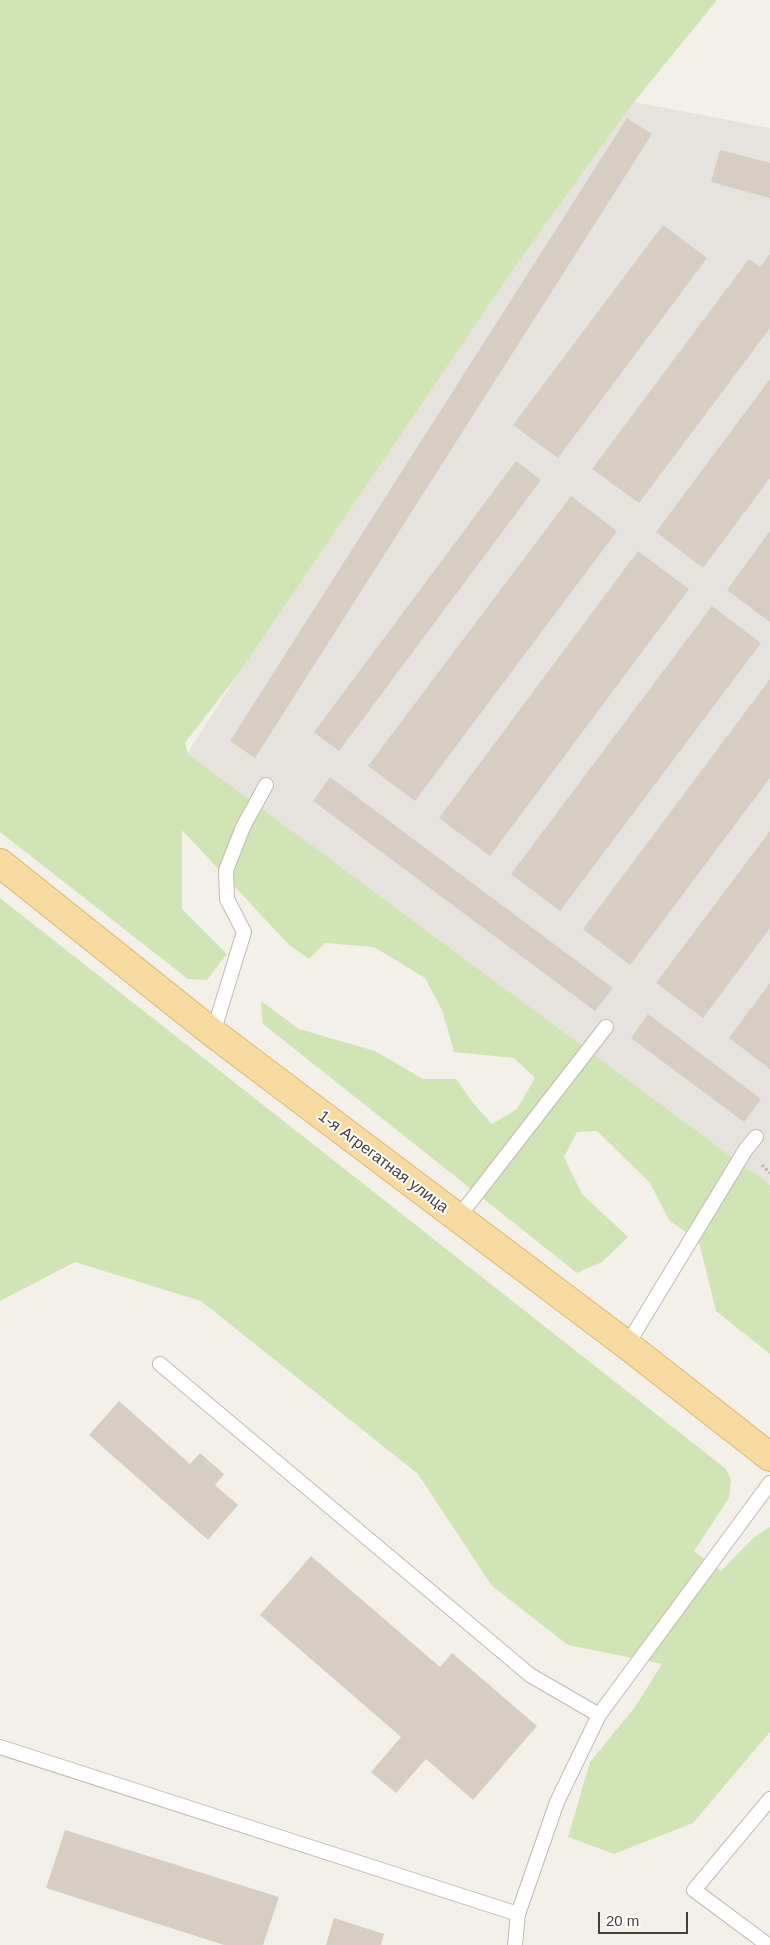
<!DOCTYPE html>
<meta charset="utf-8">
<style>
body{margin:0}
#map{position:relative;width:770px;height:1945px;overflow:hidden;background:#f3f0e9;font-family:Arial,sans-serif}
canvas{display:block}
.scale{position:absolute;left:598px;top:1912px;width:90px;height:22px;box-sizing:border-box;border:2px solid #464038;border-top:0;padding-left:6px;font-size:15px;line-height:18px;white-space:nowrap;color:#464038;-webkit-text-stroke:4px #fff;paint-order:stroke}
</style>
<div id="map">
<canvas width="770" height="1945"></canvas>
<div class="scale">20 m</div>
</div>
<script>
const g = document.querySelector('canvas').getContext('2d');
g.lineJoin = 'round';
function paint(path, color) {
  g.fillStyle = color;
  g.fill(path, 'evenodd');
}
function shape(rows) {
  const path = new Path2D();
  for (const r of rows) {
    path.moveTo(r[0], r[1]);
    for (let i = 2; i < r.length; i += 2) path.lineTo(r[i], r[i + 1]);
  }
  return path;
}
function strokePath(path, color, width, dash) {
  g.strokeStyle = color;
  g.lineWidth = width;
  g.lineCap = dash ? 'butt' : 'round';
  g.setLineDash(dash || []);
  g.stroke(path);
}
function drawText(font, color, halo, rows, align = 'center') {
  g.font = font + ' Arial,sans-serif';
  g.lineWidth = 4;
  g.setLineDash([]);
  g.textBaseline = 'middle';
  g.strokeStyle = halo;
  g.fillStyle = color;
  for (const [text, x, y, turn = 0] of rows) {
    g.save();
    g.translate(x, y);
    g.rotate((+turn || 0) * Math.PI / 180);
    g.textAlign = isNaN(turn) ? turn : align;
    if (halo) g.strokeText(text, 0, 0);
    g.fillText(text, 0, 0);
    g.restore();
  }
}
paint(shape([
 [634,102,770,128,770,1185,187,754,239,673,519,261]
]), '#e6e2de');
paint(shape([
 [0,0,717,0,634,102,519,261,239,673,185,743,188,754,770,1185,770,1354,716,1311,699,1242,669,1220,650,1183,597,1131,577,1132,564,1157,582,1194,628,1237,602,1262,577,1273,263,1024,261,1001,299,1029,375,1051,423,1079,456,1079,474,1104,492,1124,517,1109,535,1078,514,1058,454,1052,442,1010,425,978,374,947,325,943,309,959,289,945,182,830,182,909,227,954,207,980,188,979,0,832],
 [0,898,726,1469,731,1480,729,1498,694,1551,721,1571,754,1537,770,1527,770,1732,693,1823,614,1854,568,1837,590,1762,635,1707,662,1664,568,1645,492,1586,418,1474,201,1301,75,1262,0,1301]
]), '#d1e4b6');
paint(shape([
 [627,118,652,134,255,758,230,741],
 [720,150,770,163,770,198,711,182],
 [663,225,707,258,558,458,513,425],
 [770,254,770,328,639,503,592,469,749,259,760,267],
 [770,379,770,478,703,568,656,532],
 [516,461,541,480,339,751,314,732],
 [571,496,617,531,415,801,368,766],
 [770,531,770,622,727,590],
 [638,551,689,589,490,856,439,818],
 [712,606,761,643,560,911,511,874],
 [770,679,770,778,630,965,583,929],
 [330,777,613,988,595,1011,313,801],
 [770,831,770,928,703,1018,656,983],
 [770,983,770,1069,729,1038],
 [648,1014,761,1099,744,1122,631,1038],
 [119,1401,190,1464,200,1453,224,1474,215,1485,238,1505,208,1540,89,1435],
 [311,1556,440,1667,452,1653,537,1726,473,1800,426,1759,396,1793,371,1772,401,1737,260,1615],
 [65,1830,279,1897,263,1945,224,1945,46,1888],
 [334,1918,384,1934,381,1945,326,1945]
]), '#d7cec3');
const lane = shape([
 [213,1033,244,932,227,899,226,870,243,827,266,785],
 [457,1219,606,1027],
 [627,1345,746,1149,756,1137],
 [160,1364,530,1675,599,1715],
 [0,1747,518,1914],
 [515,1945,518,1914,557,1802,599,1715,770,1483],
 [768,1945,694,1890,770,1799]
]);
const primary = shape([
 [0,863,213,1033,627,1345,770,1457]
]);
strokePath(lane, '#c1bab0', 16);
strokePath(primary, '#dab771', 30);
strokePath(shape([
 [762,1165,770,1173]
]), '#bfb29f', 3, [2.5, 2.5]);
strokePath(lane, '#fff', 14);
strokePath(primary, '#f6daa0', 28);
drawText('16px', '#464038', '#fff', [
 ["1-я Агрегатная улица",383,1162,37]
]);
</script>
